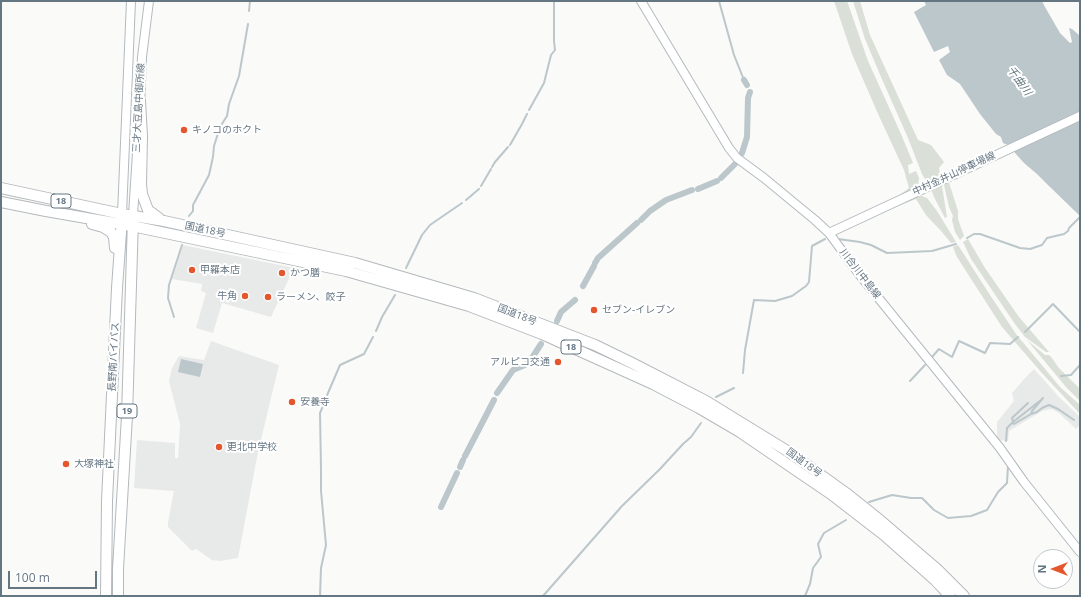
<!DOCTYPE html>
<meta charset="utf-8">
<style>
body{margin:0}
#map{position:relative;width:1081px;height:597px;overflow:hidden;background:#fafaf8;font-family:"Open Sans",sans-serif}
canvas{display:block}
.frame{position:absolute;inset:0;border:2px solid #657683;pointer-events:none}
.north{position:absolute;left:1033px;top:549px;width:40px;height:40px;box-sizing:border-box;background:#fff;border:1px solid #c1c8cd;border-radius:50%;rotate:270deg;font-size:11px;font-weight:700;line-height:16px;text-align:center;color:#657683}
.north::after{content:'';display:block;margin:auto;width:14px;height:18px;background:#e4572e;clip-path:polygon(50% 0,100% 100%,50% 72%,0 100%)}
.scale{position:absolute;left:8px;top:571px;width:89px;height:18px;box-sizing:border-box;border:2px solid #657683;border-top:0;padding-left:5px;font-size:12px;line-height:14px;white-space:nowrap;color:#657683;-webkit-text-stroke:3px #fff;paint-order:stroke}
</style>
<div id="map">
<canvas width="1081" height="597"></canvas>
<div class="frame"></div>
<div class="north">N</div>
<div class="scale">100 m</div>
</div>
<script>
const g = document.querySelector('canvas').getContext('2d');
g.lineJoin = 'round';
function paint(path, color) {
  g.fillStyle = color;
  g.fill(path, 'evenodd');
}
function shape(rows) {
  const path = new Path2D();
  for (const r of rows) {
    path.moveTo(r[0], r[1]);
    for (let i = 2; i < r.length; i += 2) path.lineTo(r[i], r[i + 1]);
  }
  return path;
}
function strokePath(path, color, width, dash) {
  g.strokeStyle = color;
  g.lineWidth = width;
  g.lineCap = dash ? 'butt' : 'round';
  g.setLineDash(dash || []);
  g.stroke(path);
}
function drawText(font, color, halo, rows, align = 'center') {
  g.font = font + ' "Open Sans","Noto Sans JP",sans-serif';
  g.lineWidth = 4;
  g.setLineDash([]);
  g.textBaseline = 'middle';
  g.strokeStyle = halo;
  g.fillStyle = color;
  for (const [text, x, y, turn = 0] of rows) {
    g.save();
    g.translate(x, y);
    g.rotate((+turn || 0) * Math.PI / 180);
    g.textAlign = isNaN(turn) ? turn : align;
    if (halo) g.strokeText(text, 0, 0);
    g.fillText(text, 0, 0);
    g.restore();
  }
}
paint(shape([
 [183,245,294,268,271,317,222,303,213,333,196,328,206,293,201,291,202,284,172,279],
 [211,341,279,365,258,452,238,558,220,561,212,560,196,549,192,551,168,527,168,522,174,491,134,488,137,440,175,443,175,458,178,458,180,424,169,381,172,368,179,356,204,360],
 [1034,369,1059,397,1080,417,1080,425,1076,429,1059,413,1051,409,1042,411,1009,431,1008,441,997,440,997,422,1014,401,1012,393,1026,377]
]), '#e8e9e9');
paint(shape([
 [834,1,847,1,868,61,901,134,913,163,908,165,909,174,916,171,919,178,918,186,911,191,898,196,909,188,904,170,879,116,852,54],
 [853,1,860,1,870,35,918,140,931,145,944,162,939,168,947,217,945,218,934,197,931,189,922,174,908,138,881,77,865,39],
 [945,170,958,211,958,219,964,236,960,240,955,232,952,220,953,216,949,207,944,185,942,175,943,172],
 [920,195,927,198,937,211,956,242,951,243,942,232,926,215,916,199,898,206,896,205,917,196],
 [968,239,985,268,1019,317,1049,352,1046,352,1025,337,1015,324,971,259,963,242],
 [958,245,988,292,1016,334,1060,387,1080,405,1080,414,1041,372,1002,327,957,257,953,247],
 [1027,340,1045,355,1049,355,1052,358,1058,367,1080,389,1080,401,1066,387]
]), '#dadfd7');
paint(shape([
 [924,1,1042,1,1045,7,1060,33,1070,43,1072,42,1069,28,1072,29,1079,35,1080,37,1080,216,1049,186,1037,174,1024,163,1008,145,1003,143,1001,137,996,134,980,114,960,84,947,75,939,60,950,52,948,46,934,52,914,12,926,5],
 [181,359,203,364,200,377,178,372]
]), '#bbc7cb');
strokePath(shape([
 [719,1,734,55,744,80],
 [249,11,250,1],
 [529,110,544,83,551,55,555,50,554,41,554,1],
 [510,145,522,124,527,114],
 [492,167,495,162,508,147],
 [481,186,491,169],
 [466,200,479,189],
 [189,216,193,211,193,205,209,175,213,157,214,146,220,127,227,116,229,104,239,76,248,24],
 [967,238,974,234,980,234,1020,248,1030,249,1042,245,1047,238,1064,234,1068,231,1069,228,1080,217],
 [838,239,860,242,871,245,887,253,932,251,956,244],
 [406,268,422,235,430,225,462,203],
 [174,317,168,298,169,285,182,245],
 [376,331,382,317,395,295],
 [1025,332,1053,304,1080,332],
 [932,357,939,349,952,357,959,341,985,353,990,343,1010,344,1018,337],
 [743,373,745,350,754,300,775,301,792,296,806,286,809,282,812,246,825,239],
 [1061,376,1071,375,1080,365],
 [910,381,925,365],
 [716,397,734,388],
 [1043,398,1032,411,1031,414,1037,412,1042,408,1049,405,1058,409,1074,420],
 [325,400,340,365,364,354,373,337],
 [1028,403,1012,418,1013,422,1014,424,1031,414],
 [1006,441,1007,428,1013,422,1041,400],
 [869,502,892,495,911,498,922,498,934,510,948,518,971,516,987,510,998,492,1007,483,1008,466],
 [320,596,321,568,326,545,321,491,321,469,320,413,323,406],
 [543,596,622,506,660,469,683,444,691,437,701,423],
 [805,596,810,584,813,568,821,557,818,544,824,533,846,520]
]), '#bbc7cb', 2);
strokePath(shape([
 [744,80,747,85],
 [742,153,747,137,748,98,750,92],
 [721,178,737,162],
 [698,189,717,181],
 [641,220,650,211,666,200,692,190],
 [595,263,598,258,637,223],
 [583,286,594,266],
 [557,321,561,312,575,300],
 [497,393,513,370,525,365,530,361,541,344],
 [465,456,494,400],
 [460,467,463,460],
 [441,507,457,473]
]), '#bbc7cb', 6);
const secondary = shape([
 [641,1,729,148,737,158,764,178,815,220,829,233,859,274,1000,448,1024,482,1080,552],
 [140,106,142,57,149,1],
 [122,214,131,1],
 [133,215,137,153],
 [829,233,1080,116]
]);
const highway = shape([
 [140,101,142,136,141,184,142,194,148,210,159,218],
 [1,188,122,214,164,221,355,263,474,298,595,345,634,364,706,401,789,452,846,493,881,521,937,569,964,596],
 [1,202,46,211,132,226,346,271,469,306,542,334,653,384,699,408,740,432,831,494,884,535,935,580,950,596],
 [92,224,103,227,111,232,114,237,115,248],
 [106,596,107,501,117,288,122,218],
 [118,596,118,569,127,416,133,219]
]);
strokePath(secondary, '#b3babf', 10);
strokePath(highway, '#b4b9bd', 12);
strokePath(secondary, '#fff', 8);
strokePath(highway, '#fff', 10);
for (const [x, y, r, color] of [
 [184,130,4,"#e4572e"],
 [192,270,4,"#e4572e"],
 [282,273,4,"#e4572e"],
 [245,296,4,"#e4572e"],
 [268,297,4,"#e4572e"],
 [594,310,4,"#e4572e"],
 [558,362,4,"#e4572e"],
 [292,402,4,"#e4572e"],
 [219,447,4,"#e4572e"],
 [66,464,4,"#e4572e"]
]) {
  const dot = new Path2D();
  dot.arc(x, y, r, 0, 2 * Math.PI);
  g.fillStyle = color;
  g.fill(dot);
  strokePath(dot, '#fff', 1.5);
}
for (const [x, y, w] of [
 [61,201,20],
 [571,347,20],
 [127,411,20]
]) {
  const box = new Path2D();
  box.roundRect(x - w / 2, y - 7, w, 14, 3);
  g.fillStyle = '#fff';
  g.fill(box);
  strokePath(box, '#657683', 1);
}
drawText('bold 9px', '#657683', null, [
 ["18",61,201],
 ["18",571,347],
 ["19",127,411]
]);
drawText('10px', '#657683', '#fff', [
 ["三才大豆島中御所線",139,108,-87],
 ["中村金井山停車場線",954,174,-25],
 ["国道18号",205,230,12],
 ["川合川中島線",860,274,52],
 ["国道18号",517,315,21],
 ["長野南バイパス",114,357,-87],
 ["国道18号",804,463,36]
]);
drawText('10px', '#657683', '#fff', [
 ["キノコのホクト",192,130],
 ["甲羅本店",200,270],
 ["かつ膳",290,273],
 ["牛角",237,296,"right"],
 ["ラーメン、餃子",276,297],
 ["セブン-イレブン",602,310],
 ["アルピコ交通",550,362,"right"],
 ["安養寺",300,402],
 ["更北中学校",227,447],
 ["大塚神社",74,464]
], 'left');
drawText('italic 11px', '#60757c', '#fff', [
 ["千曲川",1019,81,54]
]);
</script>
